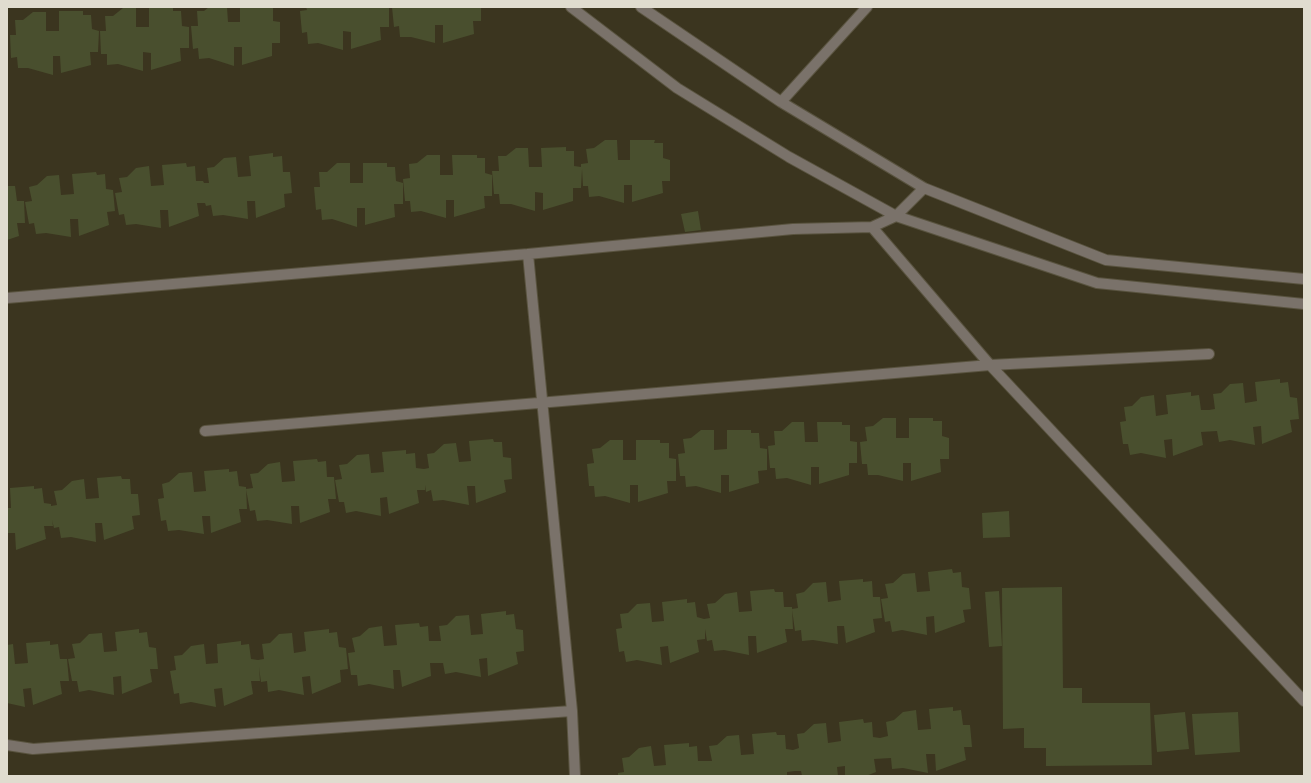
<!DOCTYPE html>
<style>
body{margin:0}
#map{position:relative;width:1311px;height:783px;overflow:hidden;background:#3b351f;font-family:Inter,sans-serif}
canvas{display:block}
.frame{position:absolute;inset:0;border:8px solid #e0dccf;pointer-events:none}
</style>
<div id="map">
<canvas width="1311" height="783"></canvas>
<div class="frame"></div>
</div>
<script>
const g = document.querySelector('canvas').getContext('2d');
g.lineJoin = 'round';
function paint(path, color) {
  g.fillStyle = color;
  g.fill(path, 'evenodd');
}
function shape(rows) {
  const path = new Path2D();
  for (const r of rows) {
    path.moveTo(r[0], r[1]);
    for (let i = 2; i < r.length; i += 2) path.lineTo(r[i], r[i + 1]);
  }
  return path;
}
function strokePath(path, color, width, dash) {
  g.strokeStyle = color;
  g.lineWidth = width;
  g.lineCap = dash ? 'butt' : 'round';
  g.setLineDash(dash || []);
  g.stroke(path);
}
paint(shape([
 [173,7,173,11,181,11,182,26,189,27,189,48,180,48,181,61,151,70,151,53,143,52,143,71,118,64,107,65,107,54,101,54,100,31,106,31,105,16,113,16,123,8,136,8,136,27,149,27,149,8],
 [209,7,227,7,228,22,240,22,240,7,273,7,273,21,280,22,280,43,272,43,272,56,242,65,242,47,234,47,234,66,209,58,199,59,198,48,193,49,191,26,198,26,197,11,204,11],
 [306,7,389,7,389,27,380,27,381,40,351,49,351,32,343,31,343,50,318,43,308,44,307,32,302,33,300,11,307,10],
 [392,7,481,7,481,21,473,21,474,34,443,43,443,25,435,25,435,43,411,37,400,37,399,26,394,27],
 [59,11,83,11,83,15,91,15,92,29,99,31,98,52,90,52,91,65,61,73,60,56,53,56,53,75,28,68,18,68,17,57,11,58,10,35,16,35,15,20,23,20,33,12,46,12,46,31,59,31],
 [605,140,617,140,618,160,630,160,630,140,655,140,654,143,663,143,663,158,670,160,670,181,662,181,663,193,632,202,632,185,624,185,624,203,599,196,589,197,588,186,583,186,582,169,581,188,573,188,573,201,543,210,543,193,535,192,535,211,511,204,500,204,499,194,494,194,492,171,499,171,498,156,506,156,516,148,528,148,529,167,542,167,541,148,566,147,566,151,574,151,574,166,581,167,581,164,588,163,586,149,594,148],
 [273,153,273,157,282,156,283,172,290,172,292,193,284,194,285,207,256,218,255,201,247,201,248,219,223,215,213,216,211,205,206,206,205,203,197,203,199,216,169,227,168,210,160,210,161,228,136,224,126,225,124,214,119,215,115,193,122,192,119,178,127,177,136,168,149,166,151,186,164,185,162,165,186,163,187,167,195,166,196,181,203,181,204,183,209,183,207,168,214,167,224,158,236,157,238,177,251,176,249,156],
 [427,155,440,155,440,175,453,175,452,155,477,155,477,158,485,158,485,173,492,175,492,196,484,196,485,208,454,217,454,200,446,200,446,218,421,211,411,212,410,201,405,201,403,179,410,178,409,164,417,163],
 [337,163,350,163,350,183,363,183,363,163,387,163,387,167,395,167,396,181,403,183,403,204,394,204,395,217,365,225,365,208,357,208,357,227,332,219,322,220,321,209,316,210,314,187,320,187,319,172,327,172],
 [96,172,97,175,105,174,106,189,113,190,115,211,107,212,109,225,79,236,78,219,70,219,71,237,46,233,36,234,34,223,29,224,25,202,32,201,29,187,37,185,47,176,59,175,61,195,74,194,72,174],
 [7,186,15,186,17,201,24,201,25,223,17,223,19,236,7,240],
 [698,211,701,230,685,232,681,214],
 [1280,379,1280,383,1288,382,1290,397,1297,398,1299,419,1290,420,1292,432,1262,444,1261,426,1253,427,1255,445,1230,440,1219,442,1217,431,1201,432,1203,445,1173,456,1172,439,1164,440,1166,458,1141,453,1130,455,1128,444,1123,444,1120,422,1126,421,1124,407,1132,406,1141,397,1154,395,1156,416,1168,414,1166,395,1191,392,1191,396,1199,395,1201,410,1209,410,1215,409,1213,394,1221,393,1230,384,1243,383,1245,403,1257,401,1255,382],
 [883,418,896,418,896,438,909,438,909,418,933,418,933,421,942,421,942,436,949,438,949,459,940,459,941,472,911,481,911,463,903,463,903,481,878,475,868,475,867,464,862,464,860,442,867,441,865,427,873,426],
 [792,422,804,422,805,442,818,442,817,422,842,422,842,425,850,425,850,441,857,442,857,463,849,463,849,475,819,484,819,467,811,467,811,485,787,478,776,479,775,468,770,468,768,446,775,445,774,431,782,431],
 [701,430,714,430,714,450,727,449,727,430,751,430,751,433,759,433,760,448,767,449,767,470,758,471,759,483,729,492,729,475,721,475,721,493,696,486,686,487,685,476,680,476,678,454,685,453,683,439,691,438],
 [493,439,494,442,502,442,503,457,511,458,512,479,504,480,506,492,476,503,475,486,467,486,469,505,443,500,433,501,431,490,426,492,425,485,425,490,417,490,419,503,389,514,387,497,380,498,381,516,356,511,346,513,344,502,339,502,335,480,342,479,339,465,347,464,357,455,369,454,371,473,384,472,382,452,406,450,406,454,415,453,416,468,424,469,429,468,427,454,434,453,444,444,456,443,459,462,471,461,469,441],
 [610,440,623,440,623,460,636,460,636,440,660,440,660,443,669,443,669,458,676,459,676,481,667,481,668,493,638,502,638,485,630,485,630,503,605,496,595,497,594,486,589,486,587,464,594,463,592,449,600,448],
 [317,459,318,462,326,461,327,477,334,477,336,499,328,499,330,512,300,523,299,506,291,506,292,524,267,520,257,521,255,510,250,511,246,489,253,488,250,474,258,473,268,464,280,462,282,482,295,481,293,461],
 [229,469,229,472,237,471,239,486,246,487,247,509,239,509,241,522,211,533,210,516,202,516,204,534,179,530,168,531,166,520,161,521,158,499,164,498,162,484,169,482,179,473,192,472,194,492,206,491,204,471],
 [121,476,122,479,130,479,131,494,138,494,140,515,132,516,134,529,104,540,102,523,95,523,96,542,71,537,61,538,59,527,54,528,52,520,53,526,44,526,46,539,16,550,15,533,7,533,7,508,11,508,10,488,34,486,34,489,42,488,44,503,51,504,51,506,57,505,54,491,62,490,72,481,84,479,86,499,99,498,97,478],
 [1009,511,1010,537,983,538,982,513],
 [952,569,953,573,961,572,962,587,969,588,971,609,963,610,965,622,935,633,934,616,926,617,927,635,902,630,892,632,890,621,885,622,881,599,888,598,885,584,893,583,903,574,915,573,917,592,930,591,928,572],
 [863,579,863,582,872,581,873,597,880,597,882,618,873,619,875,632,846,643,844,626,837,626,838,644,813,640,802,641,801,630,795,631,792,609,798,608,796,594,804,592,813,583,826,582,828,602,841,600,839,581],
 [1062,587,1063,688,1082,688,1082,703,1150,703,1152,765,1046,766,1046,748,1024,748,1024,728,1003,729,1002,588],
 [774,589,775,592,783,592,784,607,792,607,793,629,785,629,787,642,757,653,756,636,748,636,749,655,724,650,714,651,712,640,707,641,705,629,705,639,697,640,699,652,670,663,668,646,660,647,662,665,637,660,626,662,624,651,619,652,616,629,622,628,620,614,628,613,637,604,650,603,652,622,664,621,662,602,687,599,687,603,695,602,697,617,704,619,710,618,707,604,715,603,725,594,737,592,739,612,752,611,750,591],
 [999,591,1002,646,989,647,985,592],
 [506,611,506,615,514,614,516,629,523,630,524,651,516,652,518,664,488,676,487,658,479,659,481,677,456,672,445,674,443,663,430,663,431,676,402,687,400,670,393,670,394,689,369,684,358,686,357,675,351,675,348,653,355,652,352,638,360,636,369,628,382,626,384,646,397,645,395,625,419,623,420,627,428,626,429,641,441,641,439,626,447,625,456,616,469,615,471,635,483,634,481,614],
 [139,629,139,633,147,632,149,647,156,648,158,669,150,669,152,682,122,694,121,676,113,677,114,695,89,690,79,692,77,681,72,681,68,659,75,658,72,644,80,643,89,634,102,633,104,652,117,651,115,632],
 [329,629,329,633,337,632,339,647,346,648,348,669,340,670,341,682,312,694,310,676,302,677,304,695,279,690,268,692,267,681,261,682,259,667,260,681,251,681,253,694,224,706,222,688,214,689,216,707,191,702,180,704,179,693,174,694,170,671,176,670,174,656,182,655,191,646,204,644,206,664,218,663,217,644,241,641,241,645,249,644,251,659,258,660,264,659,262,644,270,643,279,634,292,633,294,653,306,651,304,632],
 [50,641,50,645,58,644,60,659,67,659,69,681,60,681,62,694,33,705,31,688,23,689,25,707,7,703,7,645,13,644,15,664,28,663,26,643],
 [953,707,953,711,961,710,963,725,970,725,972,747,964,747,966,760,936,771,935,754,926,754,928,773,903,768,892,769,891,758,874,759,876,772,866,776,845,776,845,766,837,767,838,776,802,776,801,771,795,771,787,772,787,776,618,776,618,773,624,772,622,758,629,757,639,748,651,746,654,766,666,765,664,745,689,743,689,747,697,746,698,761,712,761,709,746,717,745,727,736,739,735,741,755,754,754,752,734,776,732,777,735,785,735,786,749,793,750,799,748,797,734,804,733,814,724,826,723,828,743,841,741,839,722,863,719,864,723,872,722,873,737,880,738,888,736,886,722,894,720,903,712,916,710,918,730,931,729,929,709],
 [1185,712,1189,749,1157,752,1154,715],
 [1238,712,1240,752,1195,755,1192,714]
]), '#494f2e');
const minor = shape([
 [571,7,677,88,789,157,896,216,1097,283,1304,304],
 [641,7,781,102,924,188,1106,260,1304,279],
 [781,102,867,7],
 [872,227,990,365,1304,701],
 [7,298,528,254,793,229,872,227,896,216,924,188],
 [205,431,990,365,1209,354],
 [572,711,575,776],
 [7,745,33,749,572,711,528,254]
]);
strokePath(minor, '#59533f', 12);
strokePath(minor, '#7a726a', 10);
</script>
